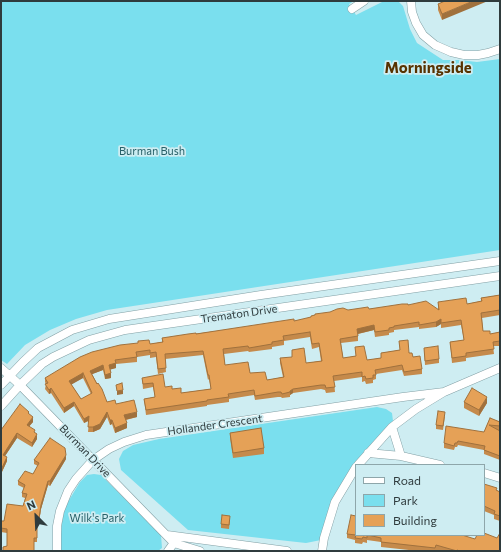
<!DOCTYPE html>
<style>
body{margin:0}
#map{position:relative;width:501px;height:552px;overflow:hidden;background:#ceedf2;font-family:Commissioner,sans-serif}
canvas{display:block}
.frame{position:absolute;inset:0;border:2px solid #2f3b3d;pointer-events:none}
.legend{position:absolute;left:355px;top:464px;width:130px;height:72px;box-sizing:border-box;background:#ceedf2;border:1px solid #8ea6aa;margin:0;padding:5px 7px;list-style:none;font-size:12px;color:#2f3b3d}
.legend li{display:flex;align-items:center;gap:8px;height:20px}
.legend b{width:20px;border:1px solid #8ea6aa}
.north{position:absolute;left:16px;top:496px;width:40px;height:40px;-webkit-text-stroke:3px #ceedf2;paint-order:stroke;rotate:336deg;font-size:11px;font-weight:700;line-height:16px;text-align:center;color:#2f3b3d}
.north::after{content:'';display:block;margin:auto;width:14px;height:18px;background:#2f3b3d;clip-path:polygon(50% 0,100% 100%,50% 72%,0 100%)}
</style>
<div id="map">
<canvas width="501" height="552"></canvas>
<div class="frame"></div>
<ul class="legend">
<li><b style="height:5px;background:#fff"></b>Road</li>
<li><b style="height:11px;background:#7adfee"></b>Park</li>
<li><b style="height:11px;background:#e5a157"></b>Building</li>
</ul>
<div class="north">N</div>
</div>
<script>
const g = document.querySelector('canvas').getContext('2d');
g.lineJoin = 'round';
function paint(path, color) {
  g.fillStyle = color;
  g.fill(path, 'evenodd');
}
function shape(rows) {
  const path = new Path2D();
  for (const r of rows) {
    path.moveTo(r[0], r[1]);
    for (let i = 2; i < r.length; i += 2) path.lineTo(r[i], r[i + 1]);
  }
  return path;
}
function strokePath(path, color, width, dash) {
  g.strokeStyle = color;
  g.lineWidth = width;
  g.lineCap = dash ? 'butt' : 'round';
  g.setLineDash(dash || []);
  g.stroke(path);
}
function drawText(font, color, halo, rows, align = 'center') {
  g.font = font + ' Commissioner,sans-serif';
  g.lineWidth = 3.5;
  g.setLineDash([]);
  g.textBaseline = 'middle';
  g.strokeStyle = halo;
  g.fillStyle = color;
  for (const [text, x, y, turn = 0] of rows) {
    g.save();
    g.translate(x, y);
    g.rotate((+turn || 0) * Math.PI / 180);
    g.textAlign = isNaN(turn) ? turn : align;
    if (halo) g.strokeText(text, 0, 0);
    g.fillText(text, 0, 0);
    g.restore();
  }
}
paint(shape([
 [1,1,354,1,349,4,356,15,384,1,398,1,403,6,410,29,417,43,443,60,459,60,477,62,500,59,500,250,107,310,76,319,50,330,25,345,7,364,1,360],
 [377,407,386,409,392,413,393,421,341,489,321,540,306,543,188,530,121,470,119,459,123,451,133,445,159,439],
 [94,474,101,475,161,535,162,548,158,551,61,551,60,546,63,510,80,482,87,475]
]), '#7adfee');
const minor = shape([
 [411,1,412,12,416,23,423,35,435,45,451,52,464,55,478,55,488,53,500,49],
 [352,9,364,1],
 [1,368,20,385,174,543,200,551],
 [1,385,23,362,38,348,72,330,109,319,261,295,500,261],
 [1,406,20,385,42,364,53,357,89,340,125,330,500,276],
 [392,427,401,456,440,465],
 [368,453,401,456],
 [358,465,392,427,416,409,444,392,500,368],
 [484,473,500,478],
 [167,535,287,551],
 [57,551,57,526,60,511,68,491,76,479,93,460,109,449,124,442,146,435,403,397,444,392],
 [168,551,176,540],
 [322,551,324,538,335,502,356,467]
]);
strokePath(minor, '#83a0a5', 9);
strokePath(minor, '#fff', 8);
paint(shape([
 [445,1,442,20,438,10,438,4],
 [500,295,500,315,482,318,483,331,490,334,500,332,500,346,493,346,494,354,466,358,466,361,452,363,450,342,464,340,461,325,441,328,441,324,436,327,419,329,419,327,394,330,394,332,389,333,389,335,375,337,374,330,358,334,358,341,341,343,343,358,356,356,355,347,367,360,381,358,381,353,400,350,399,341,413,357,422,369,422,374,404,376,402,370,376,374,376,379,373,380,373,383,366,384,365,381,362,382,362,377,334,381,335,392,326,393,325,390,321,389,293,393,290,395,290,397,282,398,281,397,278,397,255,400,254,395,229,399,229,402,207,405,207,406,146,415,144,399,155,397,153,387,143,389,142,378,165,387,172,389,181,393,211,389,209,379,208,380,203,355,165,359,166,372,158,374,156,357,150,358,150,355,137,357,137,362,116,364,116,368,110,369,111,378,105,379,103,370,92,374,107,402,116,404,137,417,126,420,127,428,115,433,112,424,110,425,107,417,100,429,93,432,88,432,89,421,84,423,74,406,64,413,51,393,49,394,45,389,46,384,45,382,45,378,150,344,162,342,162,338,294,321,348,310,369,309,408,305,438,309,438,302,467,304,481,301,481,298],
 [310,337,312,349,319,347,321,361,306,363,280,358,280,363,283,377,267,380,250,373,225,365,224,354,248,351,249,352,272,349,272,347,284,345,284,341],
 [83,378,91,394,81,399,71,384],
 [424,348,439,359,439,363,425,365],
 [464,402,487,403,479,416,464,408],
 [29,414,33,422,29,426,35,433,37,439,32,447,17,438,5,456,7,461,1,474,1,430],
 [445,416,443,430,436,429,436,425],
 [490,418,500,422,500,431,499,431,500,431,500,460,484,454,484,450,458,445,457,447,455,447,454,450,444,448,444,443,484,432],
 [230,433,264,448,264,454,233,458,230,438],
 [66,459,50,486,48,485,41,509,39,522,37,522,37,542,34,542,34,551,3,551,3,547,7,546,7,533,1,532,1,521,4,521,23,506,25,498,22,497,22,493,24,488,18,485,18,481,33,474,38,466,34,464,34,460],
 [484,484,500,492,500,521,494,519,494,515,484,511],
 [230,520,229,529,221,528,221,524],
 [347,534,462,535,500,551,439,551,436,550,435,551,418,551,381,547,381,542,367,540,367,543,363,542,362,544,355,543,355,540,347,538]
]), '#c58a4b');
paint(shape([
 [473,1,488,1,442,20,442,14],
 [441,319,441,324,436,327,436,322],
 [374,325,374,330,357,334,357,329],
 [116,363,116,368,109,370,109,365],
 [103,365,103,370,90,375,90,371],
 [83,373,83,378,69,386,69,381],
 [111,373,111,378,105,379,105,375],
 [51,388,51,393,49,394,49,390],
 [293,389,293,393,290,395,290,391],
 [123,390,123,394,117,395,117,391],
 [487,397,487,403,479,416,479,410],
 [74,402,74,406,64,413,64,408],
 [107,412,107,417,100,429,93,432,93,427],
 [137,412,137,417,124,420,124,415],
 [89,416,89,420,84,423,84,419],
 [33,417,33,422,27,429,27,425],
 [110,420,112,420,112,424,110,425],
 [127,423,127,428,115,433,115,428],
 [17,433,17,438,3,459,3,455],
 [37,434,37,439,32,447,32,443],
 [66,455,66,459,50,486,50,481],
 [7,457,7,461,1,474,1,470],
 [48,481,48,485,41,509,39,522,41,505]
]), '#a0713d');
const building = shape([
 [445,1,473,1,442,14,438,4,445,1],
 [500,295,500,310,481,313,483,331,490,331,490,334,500,332,500,341,493,342,494,349,466,353,466,356,452,358,450,342,464,340,461,320,441,323,441,319,436,322,419,325,419,322,394,326,394,327,389,328,389,330,375,332,374,325,357,329,358,336,340,339,343,358,356,356,355,347,364,346,367,360,381,358,381,353,400,350,399,341,408,340,409,353,412,353,413,357,420,356,422,369,404,372,402,365,375,370,376,375,373,375,373,378,366,379,365,376,362,377,362,372,333,376,335,387,326,388,325,385,321,385,293,389,290,391,290,392,282,394,281,392,278,392,255,396,254,390,228,394,229,397,207,400,207,401,146,410,144,399,155,397,153,383,143,384,142,378,163,374,165,387,172,386,172,389,181,388,181,393,211,389,209,375,208,375,203,351,165,354,166,368,158,369,156,352,150,353,150,350,136,352,137,357,115,360,116,363,109,365,111,373,105,375,103,365,90,371,97,384,98,383,102,389,107,402,115,400,116,404,134,400,137,412,124,415,127,423,115,428,112,420,110,420,107,412,100,424,93,427,88,427,89,416,84,419,74,402,64,408,51,388,49,390,45,384,48,383,45,378,80,357,92,352,120,345,138,343,138,341,149,340,150,344,163,342,162,338,188,334,196,333,196,334,294,319,294,321,311,317,311,316,315,315,315,314,330,312,337,309,343,308,348,310,368,307,369,309,402,304,408,304,408,305,426,301,439,310,438,302,466,298,467,304,482,301,481,298,500,295],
 [310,332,312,344,319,343,322,361,306,363,304,348,292,350,292,357,280,358,284,377,267,380,265,372,250,373,248,362,225,365,223,349,248,346,249,348,272,344,272,342,284,340,283,336,310,332],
 [83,373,92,393,81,399,69,381,83,373],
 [438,346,439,359,425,361,424,348,438,346],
 [122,383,123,390,117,391,116,385,122,383],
 [472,388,487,397,479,410,464,402,472,388],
 [20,404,29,412,28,413,33,417,27,425,35,430,34,432,37,434,32,443,17,433,3,455,7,457,1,470,1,430,20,404],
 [438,411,445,412,443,426,436,425,438,411],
 [490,418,500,422,500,426,489,425,500,431,500,456,484,450,485,446,458,441,457,443,455,443,454,446,444,443,446,426,484,432,490,418],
 [261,428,264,448,233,453,230,433,261,428],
 [50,438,65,448,66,455,50,481,48,481,41,505,39,518,37,518,37,538,34,538,34,551,3,551,3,547,7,546,7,529,1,528,1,521,4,521,7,504,23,506,27,494,22,493,25,485,18,481,25,471,33,474,39,463,34,460,50,438],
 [484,484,497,488,496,490,500,492,500,516,494,514,495,511,484,506,484,484],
 [222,515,230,516,229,525,221,524,222,515],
 [351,515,356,516,356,535,367,535,367,538,363,537,362,539,355,538,356,535,347,534,351,515],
 [484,533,497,538,500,533,500,551,460,551,457,550,457,551,436,545,435,548,381,542,381,538,368,535,462,535,475,539,477,535,484,535,484,533]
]);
paint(building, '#e5a157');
strokePath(building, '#a0713d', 1);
drawText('11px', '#276068', '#ceedf2', [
 ["Burman Bush",152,151],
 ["Wilk's Park",97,518]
]);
drawText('11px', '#2f3b3d', '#ceedf2', [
 ["Trematon Drive",239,314,-8],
 ["Hollander Crescent",215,425,-8],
 ["Burman Drive",85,451,46]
]);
drawText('bold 15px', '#573200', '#ceedf2', [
 ["Morningside",428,68]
]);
</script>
